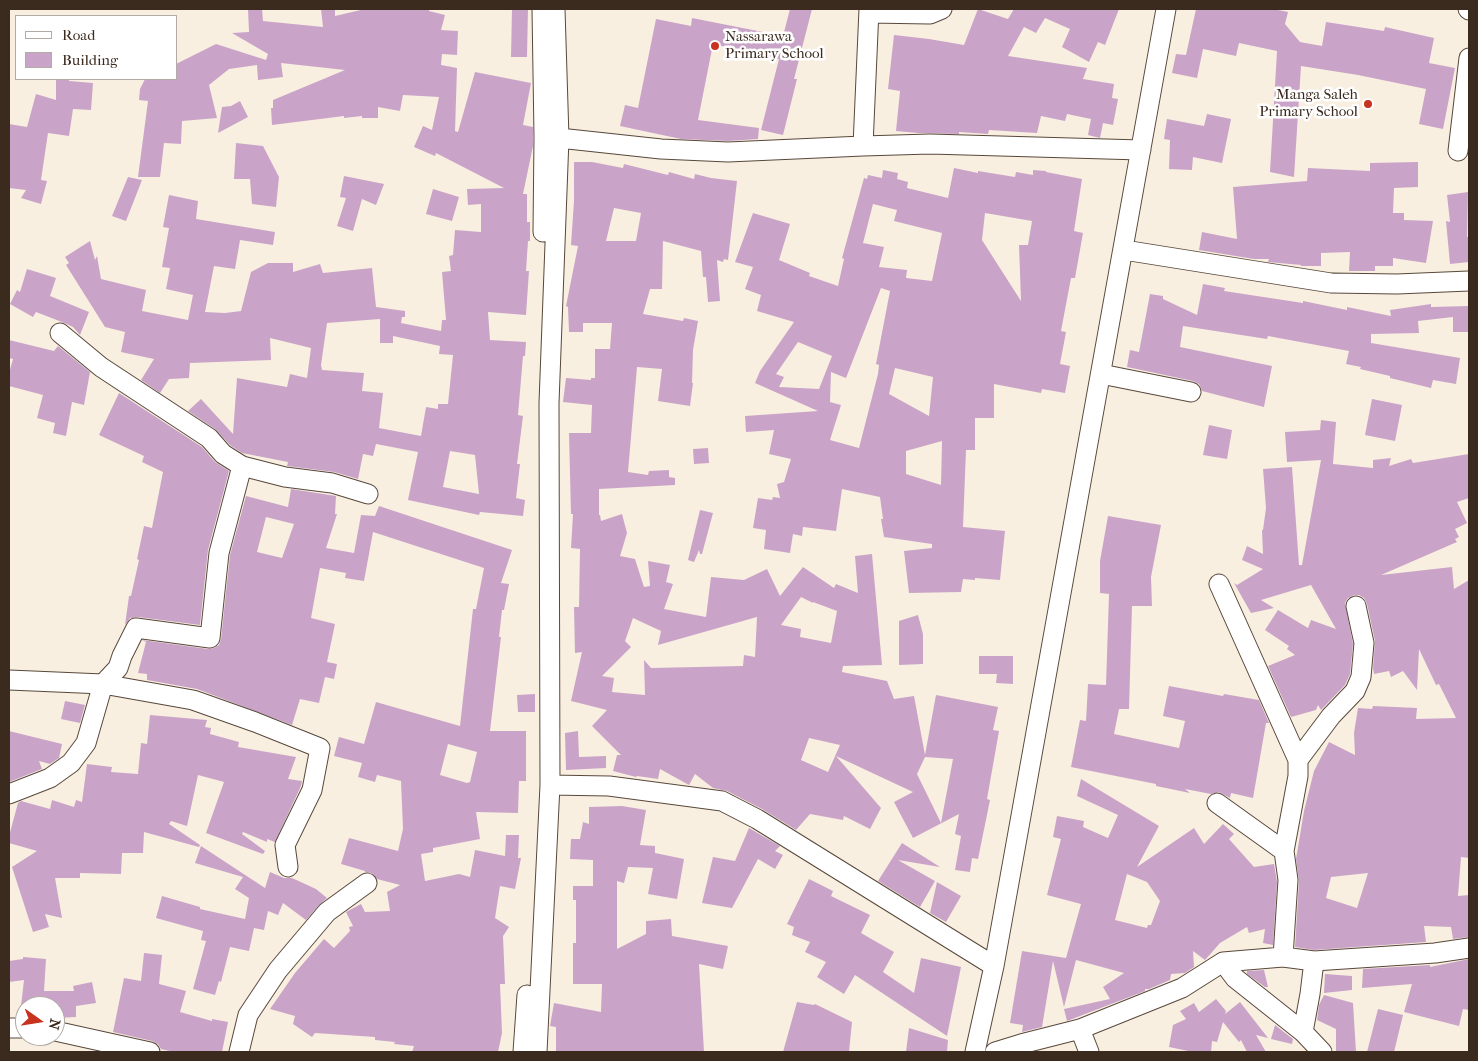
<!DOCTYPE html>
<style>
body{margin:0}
#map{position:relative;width:1478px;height:1061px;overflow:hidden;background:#f9efe1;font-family:"IM FELL French Canon",serif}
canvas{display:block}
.frame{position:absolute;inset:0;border:10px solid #3b2a1e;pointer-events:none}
.legend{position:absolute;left:15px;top:15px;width:162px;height:65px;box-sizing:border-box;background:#fff;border:1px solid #b1aaa5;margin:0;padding:6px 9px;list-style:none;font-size:15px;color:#3b2a1e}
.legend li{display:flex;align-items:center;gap:10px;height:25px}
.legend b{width:25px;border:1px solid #b1aaa5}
.north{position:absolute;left:15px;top:996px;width:50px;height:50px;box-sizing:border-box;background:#fff;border:1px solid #b1aaa5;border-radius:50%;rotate:103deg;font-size:14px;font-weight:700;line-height:20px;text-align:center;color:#3b2a1e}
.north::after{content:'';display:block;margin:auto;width:18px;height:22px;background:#c8321e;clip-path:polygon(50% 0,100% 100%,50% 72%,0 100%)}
</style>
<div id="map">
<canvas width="1478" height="1061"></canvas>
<div class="frame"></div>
<ul class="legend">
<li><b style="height:6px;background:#fff"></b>Road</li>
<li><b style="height:14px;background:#caa4c8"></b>Building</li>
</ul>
<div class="north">N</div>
</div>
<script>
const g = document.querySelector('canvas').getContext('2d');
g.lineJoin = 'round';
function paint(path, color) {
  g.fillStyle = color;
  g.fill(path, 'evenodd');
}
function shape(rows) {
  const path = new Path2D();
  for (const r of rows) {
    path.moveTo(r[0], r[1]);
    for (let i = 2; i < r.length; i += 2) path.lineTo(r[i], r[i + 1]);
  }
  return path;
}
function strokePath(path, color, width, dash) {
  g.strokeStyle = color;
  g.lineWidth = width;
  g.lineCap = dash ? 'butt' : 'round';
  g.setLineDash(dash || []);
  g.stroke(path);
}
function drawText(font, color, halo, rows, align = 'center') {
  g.font = font + ' "IM FELL French Canon",serif';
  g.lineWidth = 5;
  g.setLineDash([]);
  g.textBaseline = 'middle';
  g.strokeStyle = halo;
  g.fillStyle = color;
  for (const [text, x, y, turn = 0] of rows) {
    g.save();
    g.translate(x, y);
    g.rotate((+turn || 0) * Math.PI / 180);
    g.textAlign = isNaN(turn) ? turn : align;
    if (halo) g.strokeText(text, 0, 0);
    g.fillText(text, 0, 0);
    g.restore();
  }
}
paint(shape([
 [248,9,262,9,263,21,323,27,321,9,335,9,335,16,365,9,429,9,429,11,445,15,441,30,458,31,457,55,442,54,441,65,457,68,455,131,458,132,475,72,531,83,523,125,533,127,533,146,523,194,527,194,527,222,530,222,530,241,528,241,526,271,529,271,526,315,488,312,490,340,526,342,525,356,523,356,518,415,523,416,517,464,520,464,516,498,525,500,523,516,480,512,479,515,408,500,418,452,376,444,373,456,363,454,358,479,334,472,287,466,288,462,242,453,230,445,215,429,188,411,201,399,233,434,237,378,287,387,290,374,307,378,311,348,270,338,271,360,190,363,189,378,169,379,160,393,141,380,154,359,121,352,125,332,105,327,66,265,69,263,65,257,90,241,95,260,97,256,101,279,146,290,142,311,188,320,193,295,166,289,170,268,162,267,169,228,163,227,169,195,198,201,196,219,275,232,273,245,240,240,235,269,214,266,205,312,225,313,241,311,251,272,268,263,293,263,293,272,320,264,323,273,372,268,376,307,405,311,405,317,402,317,401,323,441,331,442,320,446,320,442,272,451,271,449,256,453,255,455,230,481,232,481,204,468,205,467,189,504,188,436,153,435,156,414,147,423,126,432,130,439,97,403,95,400,111,378,107,378,118,362,118,362,116,344,118,344,116,272,125,271,108,273,108,273,100,345,70,281,63,283,77,258,80,257,65,229,69,209,85,217,118,182,121,181,144,164,143,160,177,138,177,148,101,139,100,140,89,145,79,176,79,176,64,216,44,266,60,268,54,232,33,249,32],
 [380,319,380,343,393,343,393,336,440,346,439,354,453,355,448,404,438,404,438,409,426,407,421,436,379,428,383,393,362,391,364,373,322,370,321,365,327,323],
 [450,451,475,455,479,494,443,487],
 [512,9,528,9,527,57,511,57],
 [790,9,812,9,794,79,797,79,783,135,761,130,779,59,713,44,698,120,759,128,758,139,728,141,681,139,620,126,625,105,638,108,656,19,691,26,692,18,783,36],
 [978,9,1008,19,1014,9,1119,9,1105,45,1098,42,1089,62,1062,47,1070,29,1045,18,1036,33,1024,27,1008,56,1087,68,1083,79,1114,84,1112,98,1118,99,1113,125,1103,123,1100,138,1088,135,1091,119,1067,114,1065,121,1041,116,1037,133,989,130,988,134,959,132,959,134,918,133,896,131,900,91,888,89,894,35,929,39,964,45],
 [1196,9,1273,9,1288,12,1285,24,1300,42,1322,46,1326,22,1384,31,1385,27,1434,38,1429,63,1455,68,1443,129,1419,124,1426,89,1358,75,1301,66,1294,177,1270,172,1277,51,1239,43,1236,56,1203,49,1197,78,1172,73,1176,54,1186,55],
 [56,79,69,79,69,81,93,83,91,110,73,109,69,136,48,133,41,180,47,181,41,204,21,198,26,190,9,188,9,124,27,127,36,94,56,100],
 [240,101,248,117,218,133,222,107,231,106],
 [1207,114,1231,119,1222,163,1193,157,1192,170,1169,169,1170,140,1164,139,1167,119,1204,126],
 [236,143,263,146,279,177,276,207,252,204,250,179,234,179],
 [574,162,592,162,623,168,624,164,668,175,669,172,694,179,695,174,711,178,737,181,728,260,724,259,723,262,717,260,720,301,708,302,706,277,703,277,701,251,663,241,662,289,650,289,643,314,683,321,684,318,698,321,693,350,692,383,693,383,690,406,658,401,662,369,637,367,628,472,648,475,649,471,669,470,669,477,675,478,675,485,599,489,599,515,600,515,601,521,622,514,627,533,620,556,635,559,644,587,650,586,648,561,670,565,666,582,673,584,664,609,706,617,711,577,744,580,767,569,780,596,803,567,834,588,836,584,858,593,855,556,872,554,882,665,843,666,842,672,887,681,894,699,914,696,925,755,936,695,998,707,993,730,999,731,987,799,990,800,978,859,972,858,970,872,955,870,961,836,955,834,959,814,913,838,894,802,913,792,836,756,881,808,870,829,844,816,843,820,810,814,796,830,762,809,727,791,713,788,695,774,689,785,660,769,658,779,637,776,636,777,613,771,617,755,621,755,592,726,607,710,571,701,582,652,575,653,574,607,579,607,580,549,571,548,573,514,571,514,569,433,591,433,592,405,563,402,566,378,591,380,591,378,595,378,595,349,610,349,612,323,583,323,583,332,569,332,568,307,566,306,578,246,571,245,574,201],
 [614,208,641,213,636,241,606,241],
 [801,597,813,603,813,602,837,611,831,643,800,637,801,629,781,625],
 [757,617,755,657,744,655,743,666,651,668,644,660,645,695,612,692,614,678,602,676,631,647,625,641,633,618,661,631,658,645],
 [809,738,840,745,828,772,801,760],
 [925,757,953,759,941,823,917,774],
 [1418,162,1418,187,1394,188,1393,213,1404,213,1404,220,1433,221,1426,263,1393,258,1393,266,1375,266,1375,271,1349,271,1350,252,1321,253,1321,266,1301,266,1301,265,1268,262,1269,259,1254,259,1199,250,1202,232,1237,239,1233,187,1307,181,1308,168,1370,171,1370,163],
 [954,168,978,173,978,171,1015,177,1016,172,1033,175,1033,170,1046,171,1046,172,1082,179,1074,231,1083,233,1075,278,1071,278,1061,331,1066,332,1060,364,1070,366,1065,393,1042,389,1041,393,994,384,994,418,975,418,975,450,966,450,963,527,1005,531,1000,580,975,578,975,580,963,579,961,592,909,593,904,551,932,548,932,544,884,537,881,519,883,519,880,497,842,489,836,531,803,527,802,536,793,534,790,553,764,549,766,530,753,528,758,498,772,500,773,497,780,498,777,484,784,482,791,459,769,454,774,430,746,432,745,416,818,411,755,383,760,371,794,322,757,311,761,295,745,289,753,267,735,262,753,213,790,224,779,260,810,273,809,276,838,286,844,259,842,258,864,178,867,179,868,175,882,178,883,170,898,173,897,179,908,182,907,188,948,198],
 [873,204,897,210,894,221,942,233,932,281,906,278,907,270,879,267,884,247,863,243],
 [985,213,1032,221,1028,245,1019,245,1021,301,982,240],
 [881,288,890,291,876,364,879,365,878,374,859,448,830,440,841,405,830,402,831,372,846,378],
 [798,342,832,356,819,389,779,387,784,377,776,374],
 [895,368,933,377,929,416,889,394],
 [942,441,941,485,906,474,906,451],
 [344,176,384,184,376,205,362,199,353,231,337,226,346,198,340,197],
 [128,177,142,180,126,221,112,216],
 [433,189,459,197,452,221,426,214],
 [1468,192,1467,237,1469,237,1469,262,1450,264,1446,221,1450,222,1447,195],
 [27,269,56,278,50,296,89,312,80,335,73,327,62,322,36,312,33,317,10,304,17,290,20,292],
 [1203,284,1225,288,1224,291,1303,303,1303,301,1347,310,1347,307,1391,316,1390,310,1431,304,1431,307,1469,306,1469,332,1453,332,1453,317,1418,321,1419,333,1371,334,1371,343,1460,358,1456,384,1433,380,1431,388,1390,378,1390,376,1360,369,1361,367,1346,364,1349,351,1268,336,1267,339,1183,326,1180,347,1272,366,1264,407,1202,391,1199,384,1193,381,1127,367,1130,350,1139,352,1150,294,1163,296,1163,299,1197,315],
 [9,340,54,351,58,346,90,372,84,405,72,402,66,436,53,433,55,423,37,418,43,395,9,386,9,373,13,359,9,358],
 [119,393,202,447,215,462,229,471,208,550,200,625,138,617,130,618,125,625,129,596,131,596,139,560,137,559,144,526,152,528,163,472,142,462,144,456,99,435],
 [1372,399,1402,405,1395,441,1365,435],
 [1321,420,1336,422,1333,464,1373,468,1373,460,1391,458,1389,466,1411,459,1413,463,1469,454,1469,498,1457,502,1467,523,1455,529,1459,537,1455,539,1457,542,1381,575,1452,567,1454,589,1469,580,1469,858,1461,857,1458,896,1469,895,1469,937,1453,939,1451,927,1424,926,1426,942,1314,950,1295,947,1299,881,1296,859,1304,811,1314,771,1329,742,1355,755,1354,733,1358,708,1372,709,1373,706,1417,708,1416,719,1456,718,1439,684,1436,685,1419,649,1417,690,1403,671,1391,677,1389,671,1374,674,1373,668,1375,641,1367,604,1364,598,1359,595,1354,595,1348,598,1345,603,1353,644,1350,674,1345,685,1321,710,1318,705,1316,710,1291,717,1268,666,1295,655,1287,649,1289,646,1265,630,1278,610,1308,628,1311,620,1336,629,1311,585,1261,600,1274,608,1251,613,1234,583,1237,585,1263,569,1242,560,1247,546,1263,554,1262,530,1263,530,1266,508,1263,469,1292,467,1299,565,1302,565,1321,460,1287,462,1285,432,1320,430],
 [1368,873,1357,908,1326,898,1331,877],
 [1209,425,1232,430,1227,459,1203,455],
 [708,448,709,463,694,464,693,449],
 [291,489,336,496,335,514,337,514,326,548,354,553,361,515,375,516,379,506,512,550,501,583,509,584,504,610,502,610,499,637,501,637,490,731,526,731,526,781,519,781,518,813,476,812,480,839,433,848,433,852,421,854,425,881,459,874,470,877,475,850,505,856,506,835,519,835,518,858,521,858,515,889,500,886,495,918,509,927,503,936,505,984,500,984,502,1033,498,1052,412,1052,414,1046,394,1044,395,1042,375,1040,375,1037,315,1033,312,1037,293,1024,295,1016,270,1009,295,973,324,939,334,948,350,931,349,927,353,926,346,912,361,904,365,912,390,911,387,892,400,885,377,879,371,873,365,872,365,871,341,864,349,838,398,851,403,829,401,781,377,775,375,782,358,777,362,763,334,756,339,737,364,744,376,702,460,726,473,609,476,609,484,568,373,532,364,581,345,578,346,573,320,568,311,618,335,624,327,662,337,664,334,679,325,677,319,703,300,699,292,725,197,689,147,680,147,674,138,673,146,642,142,640,208,649,214,648,219,645,221,639,230,555,246,496,288,507],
 [266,517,294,524,282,558,257,552],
 [448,744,477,752,470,782,467,783,440,775],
 [700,510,713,513,702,554,700,554,699,550,694,562,688,560],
 [1108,516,1161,525,1151,577,1152,606,1132,606,1129,709,1119,709,1114,734,1179,748,1185,721,1163,716,1169,686,1223,696,1224,694,1259,700,1269,723,1266,723,1253,798,1231,793,1230,798,1219,792,1211,794,1185,789,1190,793,1156,786,1156,784,1071,767,1080,720,1086,721,1088,684,1106,685,1109,594,1100,593,1100,561],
 [918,615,923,634,923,664,899,665,899,621],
 [979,656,1013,656,1013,684,996,683,997,674,979,674],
 [535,694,535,712,518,712,517,695],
 [65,701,85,705,80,723,61,719],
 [150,715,207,720,205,727,211,728,210,734,239,742,238,747,296,757,288,779,302,781,301,786,275,842,267,839,267,842,243,832,242,834,265,851,263,854,206,833,224,782,198,775,187,826,171,821,169,824,200,845,199,847,144,832,143,853,122,853,121,874,80,873,80,878,55,878,62,918,45,914,49,927,33,932,12,867,37,851,9,843,9,836,18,803,21,801,50,809,52,800,74,807,76,800,82,802,87,764,112,767,111,772,138,774,141,743,147,744],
 [9,731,62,744,59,758,50,764,39,761,42,769,9,782],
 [578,731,579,757,606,756,606,768,566,770,565,733],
 [1081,779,1159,826,1137,867,1194,828,1204,844,1223,824,1234,834,1229,839,1254,867,1274,864,1277,882,1273,945,1263,943,1265,929,1249,933,1247,927,1220,943,1205,960,1193,951,1194,967,1185,973,1171,974,1170,980,1149,989,1145,989,1145,991,1067,1021,1064,1009,1110,999,1103,987,1124,973,1076,960,1064,1007,1053,961,1042,1027,1022,1032,1023,1025,1010,1023,1022,951,1072,959,1066,958,1081,904,1047,895,1061,839,1053,837,1057,816,1084,821,1083,827,1108,838,1118,815,1077,796],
 [1127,874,1147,882,1160,901,1151,925,1148,925,1147,928,1115,920],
 [622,806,646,810,640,845,655,846,655,853,684,859,677,899,648,894,653,868,628,867,624,883,617,881,617,949,646,934,646,921,671,919,672,936,728,946,723,969,699,964,704,1052,556,1052,556,1027,550,1026,554,1003,601,1012,602,984,573,984,573,943,576,943,576,900,573,900,573,886,593,886,593,860,570,859,571,839,580,839,583,822,589,824,589,807],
 [749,828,780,846,775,851,783,855,775,869,758,859,732,908,702,903,713,857,735,861],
 [902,843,940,867,898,860,935,881,920,907,878,881],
 [201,846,265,888,270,872,284,878,292,878,316,889,327,898,319,905,306,920,283,903,278,915,268,911,264,930,254,928,249,951,230,947,221,982,219,981,215,995,193,989,206,941,201,940,203,931,156,918,162,896,200,907,200,909,245,919,249,898,235,889,243,877,195,863],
 [809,879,833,891,831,896,870,915,861,933,894,952,883,972,914,993,921,958,961,967,947,1036,855,975,844,994,817,977,826,962,805,952,810,942,792,935,794,927,787,924],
 [937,882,961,896,946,922,930,913],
 [144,953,162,955,159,984,186,991,180,1012,212,1021,212,1019,228,1022,222,1052,174,1052,161,1049,158,1044,152,1041,113,1032,124,978,141,981],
 [23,957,46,959,44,991,74,991,73,986,92,982,96,1003,76,1006,76,1017,55,1018,55,1006,21,1006,24,980,9,982,9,961,23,959],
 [1469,959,1469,1010,1463,1009,1459,1026,1404,1012,1412,984,1362,988,1363,969,1430,965,1430,967],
 [1264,970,1268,987,1265,987,1247,974,1247,971],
 [1325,974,1352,976,1352,990,1324,993],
 [1324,995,1353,1003,1356,1052,1336,1052,1336,1029,1317,1020,1319,1005],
 [1216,999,1226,1011,1225,1014,1240,1002,1268,1038,1256,1035,1266,1052,1247,1052,1241,1040,1239,1042,1223,1022,1217,1042,1212,1041,1211,1052,1193,1052,1169,1047,1173,1025,1186,1019,1180,1011,1194,1003,1199,1012],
 [797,1002,814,1005,815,1004,852,1022,849,1052,783,1052],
 [1378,1009,1403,1015,1394,1052,1367,1052],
 [1275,1025,1293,1039,1292,1044,1271,1039],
 [909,1028,948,1040,947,1052,906,1052]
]), '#caa4c8');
const minor = shape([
 [542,9,544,137,543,232],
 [1468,9,1469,10],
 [869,13,930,14,942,9],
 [559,138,661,149,728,152,863,146,930,144,1141,150],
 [863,146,869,9],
 [1458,151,1469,58],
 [1124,250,1331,283,1397,284,1469,281],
 [60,333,101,367,209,438,223,454,242,466],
 [1101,374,1191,392],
 [1219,584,1298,760,1298,776,1284,851,1288,880,1283,957,1314,961,1435,953,1469,948],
 [9,680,103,684,193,700,255,722,320,748,312,790,285,845,288,867],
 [1298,760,1331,716,1355,691,1361,677,1364,643,1356,606],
 [550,785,609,786,722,801,757,819,994,966],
 [9,794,50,778,71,763,86,743,103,684,118,668,122,656,136,628,210,638,219,553,242,466,285,477,332,483,368,494],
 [1217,803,1284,851],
 [1314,961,1310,994,1303,1032,1322,1052],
 [1223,962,1235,978,1303,1032],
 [9,1028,25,1028],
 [1080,1029,1089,1052],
 [55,1031,150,1052],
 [239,1052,248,1015,278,970,327,912,367,883],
 [523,1052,527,995],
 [537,1052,550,785,549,403,559,138,555,9],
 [975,1052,994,966,1166,9],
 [995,1052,1021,1044,1080,1029,1182,988,1223,962,1283,957]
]);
strokePath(minor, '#58483b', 21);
strokePath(minor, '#fff', 19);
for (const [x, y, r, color] of [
 [715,46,5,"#c8321e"],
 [1368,104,5,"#c8321e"]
]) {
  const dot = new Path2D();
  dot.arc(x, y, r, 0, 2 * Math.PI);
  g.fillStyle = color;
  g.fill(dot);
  strokePath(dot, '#fff', 2);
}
drawText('15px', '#3b2a1e', '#fff', [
 ["Nassarawa",725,37],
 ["Primary School",725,54],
 ["Manga Saleh",1358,95,"right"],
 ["Primary School",1358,112,"right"]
], 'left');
</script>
